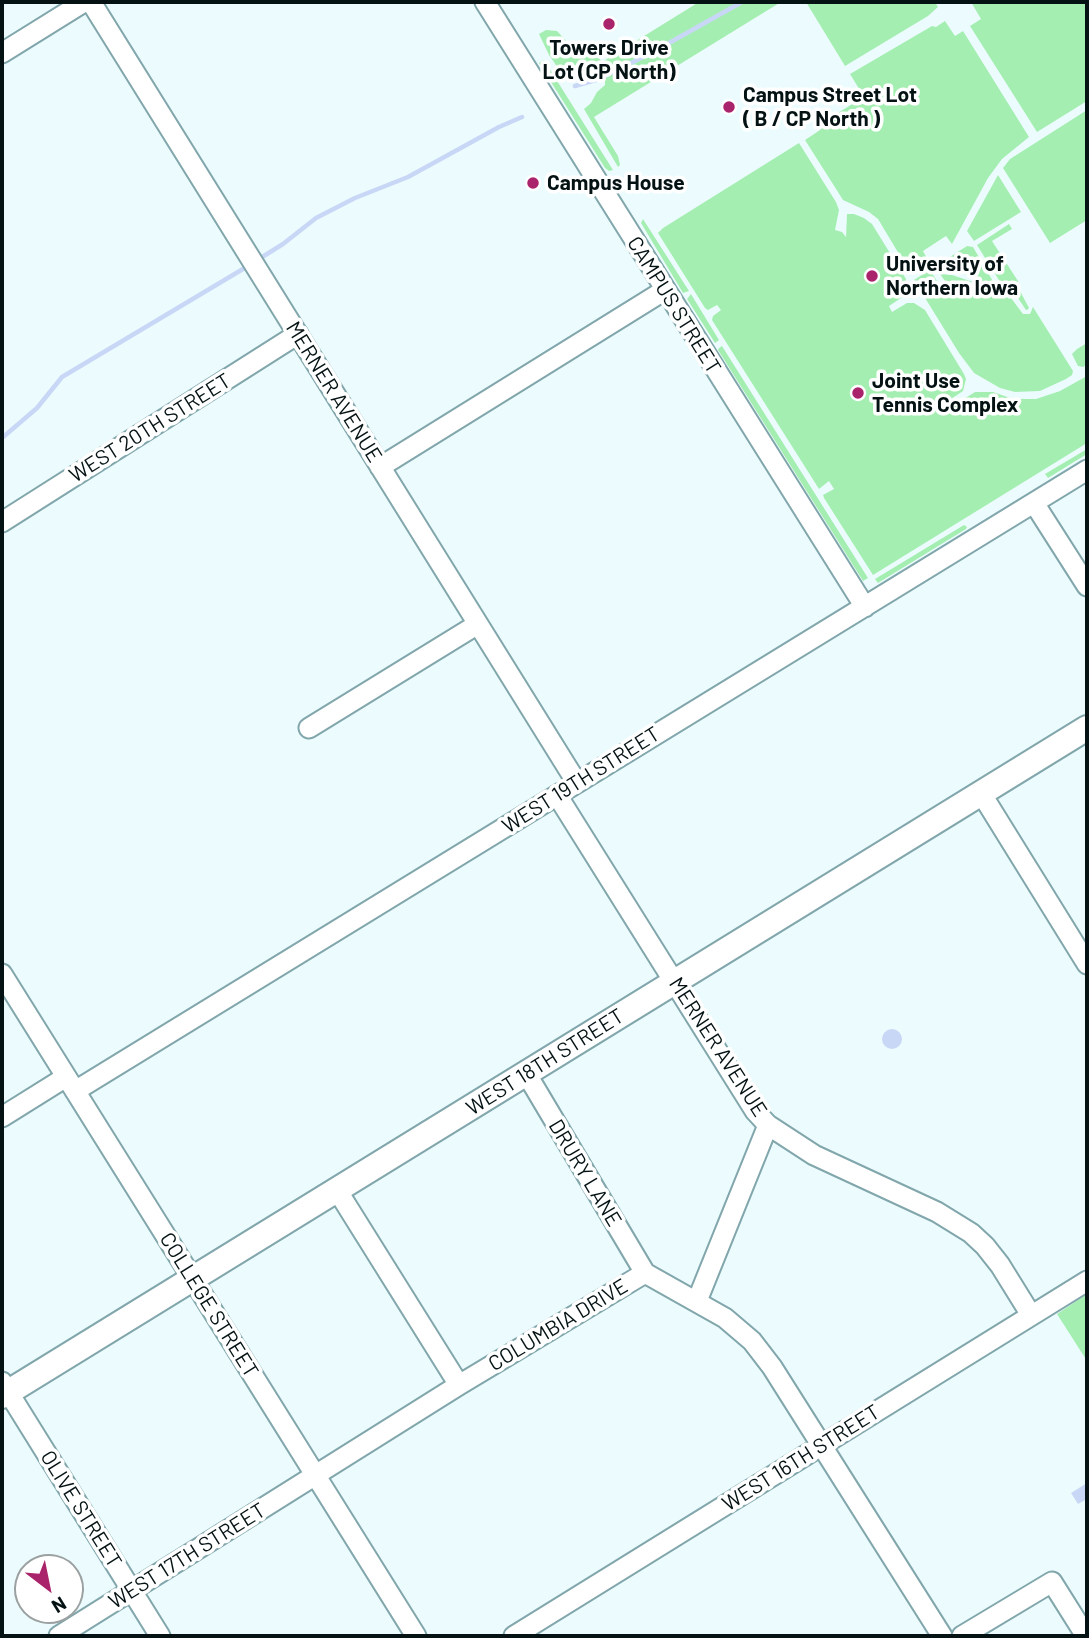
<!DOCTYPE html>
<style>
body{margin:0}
#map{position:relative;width:1089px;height:1638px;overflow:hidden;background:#ecfcfe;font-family:Barlow,sans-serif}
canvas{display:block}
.frame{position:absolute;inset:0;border:4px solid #051214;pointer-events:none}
.north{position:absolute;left:14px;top:1554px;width:70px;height:70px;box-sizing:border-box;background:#fff;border:2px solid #9ba0a1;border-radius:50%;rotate:148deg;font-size:19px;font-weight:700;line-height:28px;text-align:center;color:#051214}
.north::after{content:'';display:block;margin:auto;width:24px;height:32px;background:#aa246c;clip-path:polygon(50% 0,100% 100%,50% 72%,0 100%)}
</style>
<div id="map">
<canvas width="1089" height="1638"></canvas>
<div class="frame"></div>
<div class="north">N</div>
</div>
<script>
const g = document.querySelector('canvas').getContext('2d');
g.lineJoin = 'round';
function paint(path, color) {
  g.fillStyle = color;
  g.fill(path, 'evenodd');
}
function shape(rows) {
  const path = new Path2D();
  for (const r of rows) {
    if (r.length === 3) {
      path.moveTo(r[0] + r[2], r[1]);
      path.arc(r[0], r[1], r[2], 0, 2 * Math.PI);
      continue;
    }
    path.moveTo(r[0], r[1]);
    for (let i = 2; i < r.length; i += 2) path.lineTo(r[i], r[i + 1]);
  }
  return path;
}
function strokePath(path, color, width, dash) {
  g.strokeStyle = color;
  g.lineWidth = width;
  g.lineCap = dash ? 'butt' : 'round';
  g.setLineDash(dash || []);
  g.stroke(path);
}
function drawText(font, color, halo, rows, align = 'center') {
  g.font = font + ' Barlow,sans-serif';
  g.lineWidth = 7;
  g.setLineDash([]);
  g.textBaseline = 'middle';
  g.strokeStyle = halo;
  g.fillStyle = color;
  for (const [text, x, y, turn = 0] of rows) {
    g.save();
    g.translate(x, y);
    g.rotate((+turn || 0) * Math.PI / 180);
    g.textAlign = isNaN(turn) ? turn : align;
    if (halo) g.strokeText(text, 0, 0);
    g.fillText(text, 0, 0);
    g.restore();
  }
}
paint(shape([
 [699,2,781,2,594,117,618,156,620,165,618,167,584,109,591,103,597,92,605,85,605,71,595,75,576,77,567,81,549,55,539,34,546,30,557,31,573,48,584,52,595,53,602,62],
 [806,2,935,2,938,7,928,16,845,66],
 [971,2,1087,2,1087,101,1037,132,970,26,981,19],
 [945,21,955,36,963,31,1029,137,1002,159,988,178,952,244,946,236,923,251,929,262,911,274,878,219,869,212,843,200,805,140,820,130,818,125,864,97,850,74,932,26,936,27],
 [544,60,613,170,609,171,605,168,539,63],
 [1087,110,1087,220,1050,243,1003,168,1010,159],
 [799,143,836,202,839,210,835,230,842,232,846,237,847,214,854,214,864,218,872,224,906,279,906,287,904,296,889,306,892,312,907,303,914,303,925,310,964,374,966,379,963,391,948,401,951,407,975,392,993,392,1013,399,1036,399,1060,391,1087,376,1087,443,873,575,824,498,823,495,834,489,829,481,819,489,712,320,713,316,721,310,717,305,708,310,705,308,658,233,663,228],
 [998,175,1021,212,974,241,967,231],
 [643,219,689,291,683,293,641,223],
 [1009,224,1012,229,992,241,1018,281,1020,291,1029,308,1027,310,1026,310,1014,292,1002,285,977,245],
 [967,246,973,247,994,283,981,282,973,277,951,269,938,269,932,273,946,295,961,287,984,287,999,290,1008,294,1023,314,1030,314,1033,307,1073,371,1072,375,1066,379,1040,391,1015,392,1000,388,974,373,959,353,914,280],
 [940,274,952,275,973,282,956,284,950,288],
 [691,294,719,340,715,343,687,299],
 [1087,343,1087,365,1083,367,1078,366,1072,354,1077,349],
 [722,346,868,578,863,581,718,350,719,348],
 [1087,449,1087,454,1048,478,1045,474],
 [964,525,967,527,966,529,878,583,875,579],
 [1087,1294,1087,1361,1057,1314]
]), '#a5eeb2');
paint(shape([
 [892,1039,10],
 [1087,1483,1087,1499,1078,1504,1071,1493]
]), '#c9d7f7');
strokePath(shape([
 [575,86,599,79,653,52,742,2],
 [259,259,283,244,316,218,355,198,408,177,499,127,522,117],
 [2,438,37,408,62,377,248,266]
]), '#c9d7f7', 4.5);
const minor = shape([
 [91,2,577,783],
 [485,2,865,607],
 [2,53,84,2],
 [380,467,665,290],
 [1034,503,1087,586],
 [2,522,298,334],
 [309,728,478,624],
 [981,793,1087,964],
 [557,795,755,1111,768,1125,814,1155,937,1212,971,1233,985,1246,1000,1265,1031,1315],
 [2,974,416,1636],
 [526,1073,645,1273],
 [75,1091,1087,470],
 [2,1117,66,1077],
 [337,1190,459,1385],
 [697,1301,768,1125],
 [2,1382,160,1636],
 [59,1636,459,1385,645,1273,725,1318,752,1341,772,1367,942,1636],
 [514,1636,1087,1281],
 [962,1636,1052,1582,1086,1636]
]);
const major = shape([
 [2,1396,1087,728]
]);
strokePath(minor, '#81a6ab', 23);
strokePath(major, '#81a6ab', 28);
strokePath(minor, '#fff', 19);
strokePath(major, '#fff', 24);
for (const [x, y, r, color] of [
 [609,24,7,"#aa246c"],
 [729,107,7,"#aa246c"],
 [533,183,7,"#aa246c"],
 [872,276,7,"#aa246c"],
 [858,393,7,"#aa246c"]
]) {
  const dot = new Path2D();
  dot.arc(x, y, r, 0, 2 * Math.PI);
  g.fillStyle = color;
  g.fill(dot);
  strokePath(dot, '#fff', 2.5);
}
drawText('bold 21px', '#051214', '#fff', [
 ["Towers Drive",609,48,"center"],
 ["Lot (CP North)",609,72,"center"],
 ["Campus Street Lot",743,95],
 ["( B / CP North )",743,119],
 ["Campus House",547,183],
 ["University of",886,264],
 ["Northern Iowa",886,288],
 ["Joint Use",872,381],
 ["Tennis Complex",872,405]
], 'left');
drawText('21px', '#051214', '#fff', [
 ["CAMPUS STREET",674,305,58],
 ["MERNER AVENUE",334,392,58],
 ["WEST 20TH STREET",150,428,-32],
 ["WEST 19TH STREET",581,780,-32],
 ["MERNER AVENUE",718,1047,57],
 ["WEST 18TH STREET",545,1062,-32],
 ["DRURY LANE",585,1173,59],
 ["COLLEGE STREET",209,1305,58],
 ["COLUMBIA DRIVE",558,1325,-31],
 ["WEST 16TH STREET",801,1458,-32],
 ["OLIVE STREET",81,1509,58],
 ["WEST 17TH STREET",187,1556,-32]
]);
</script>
